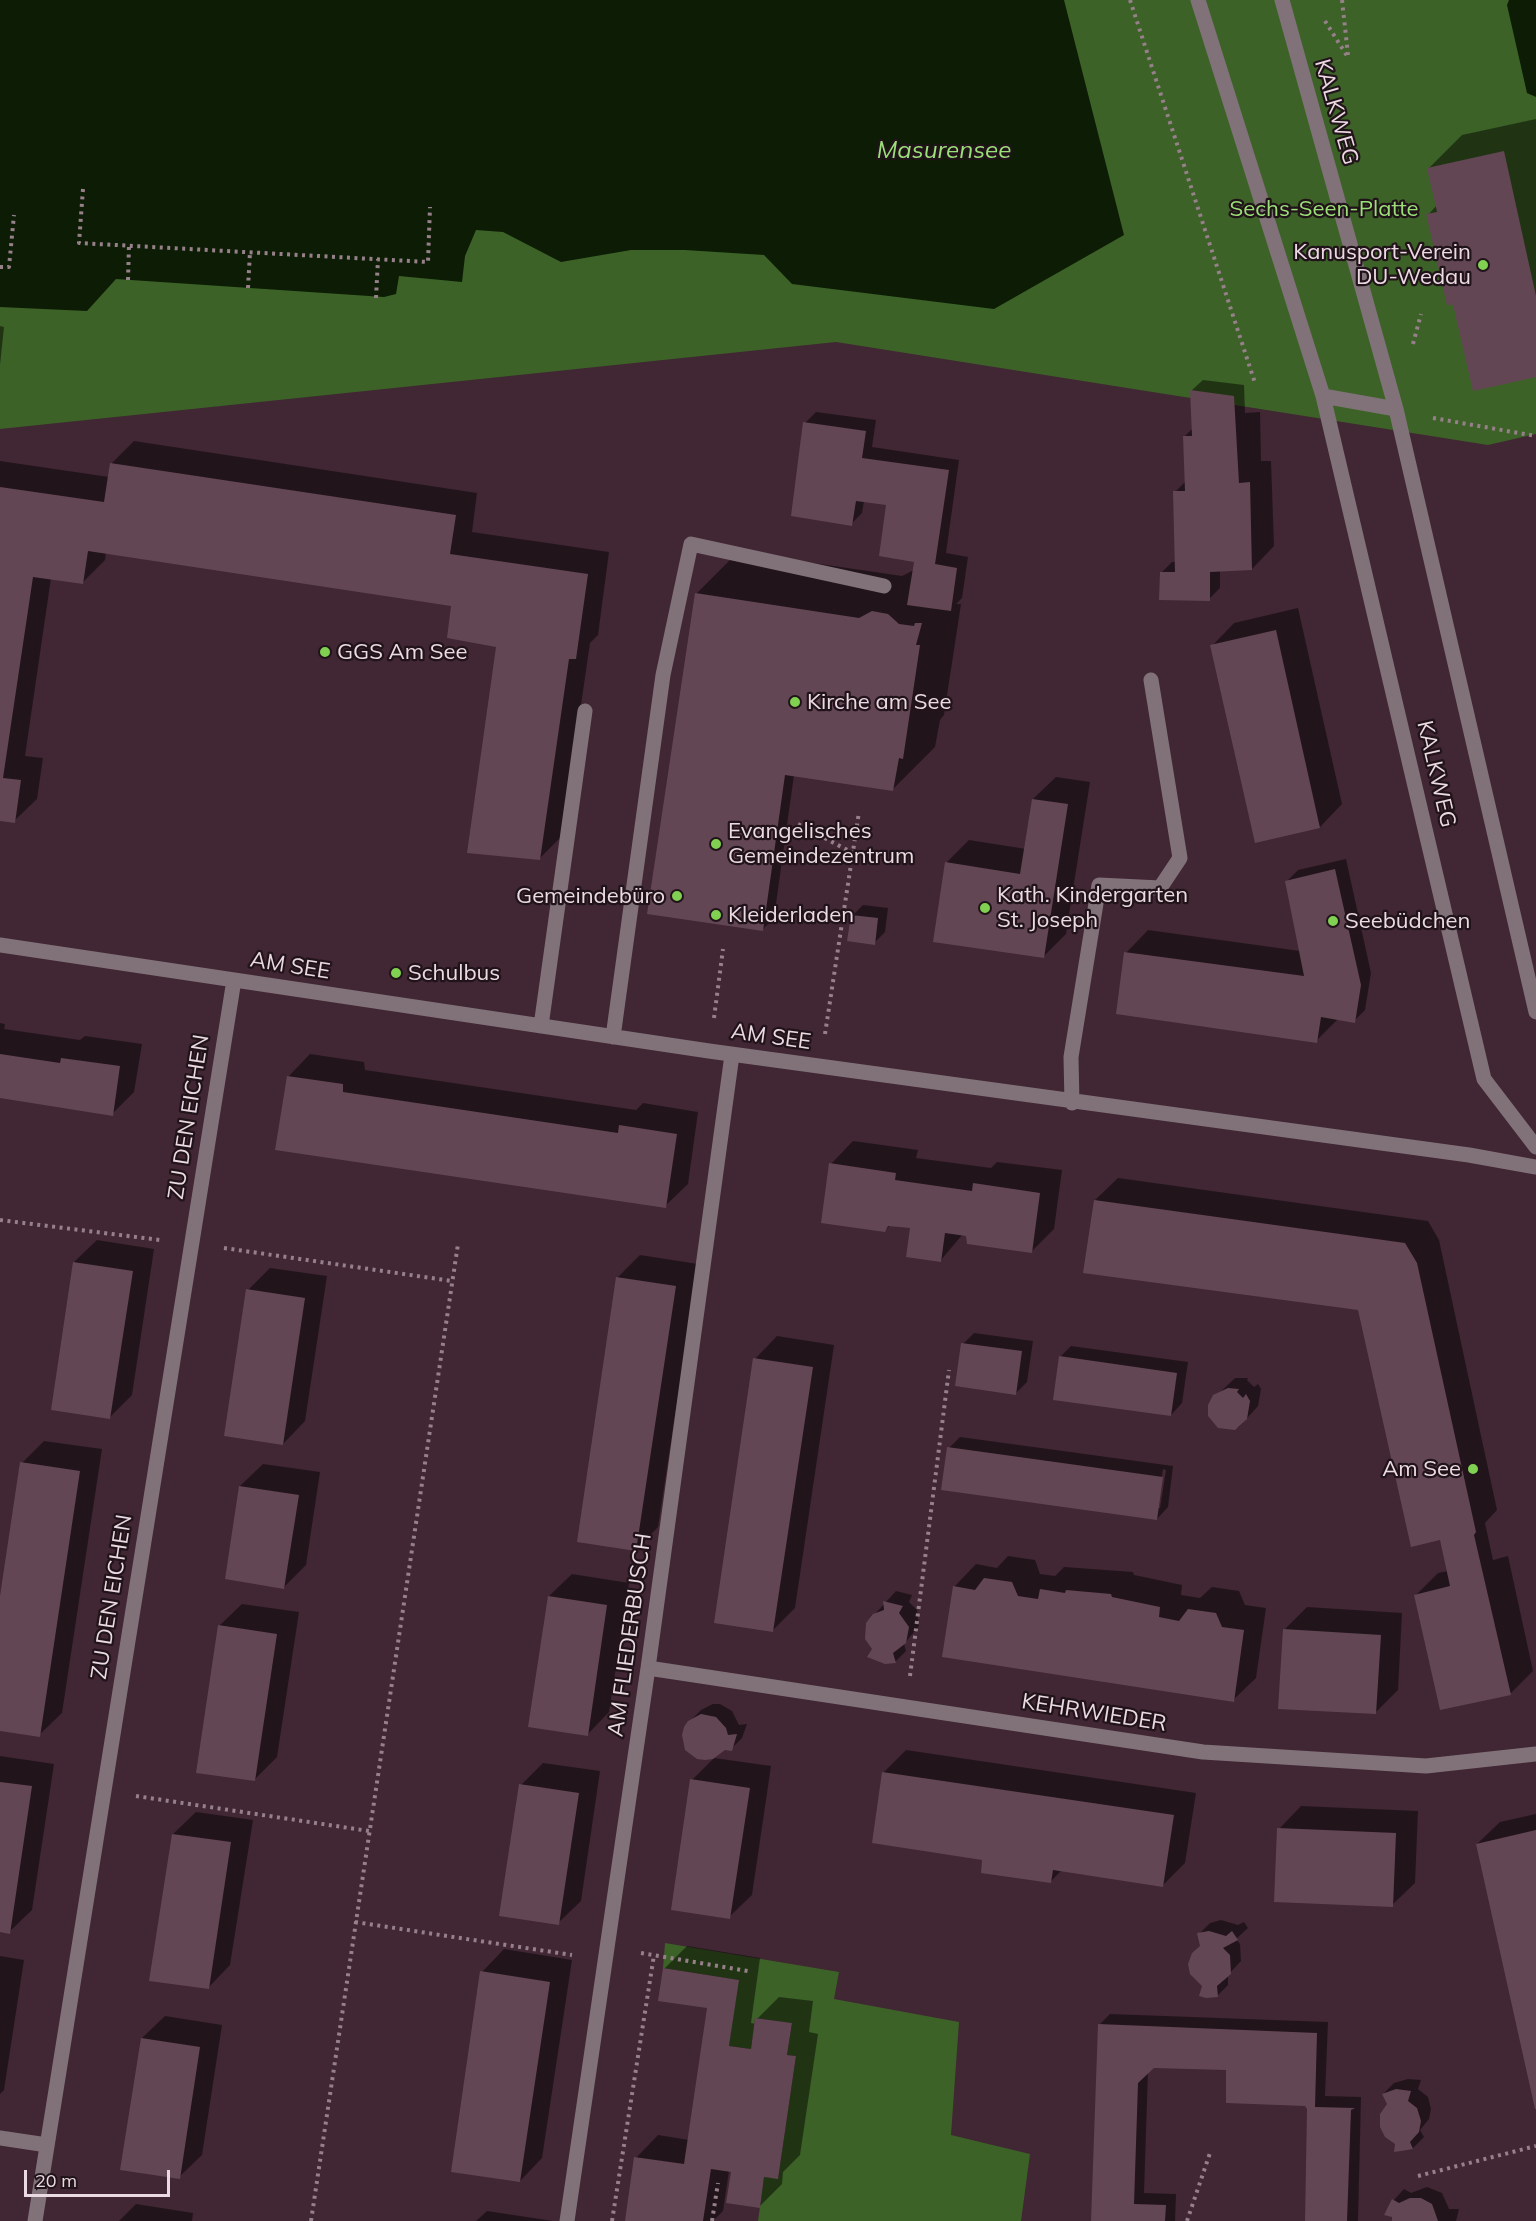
<!DOCTYPE html>
<meta charset="utf-8">
<style>
body{margin:0}
#map{position:relative;width:1536px;height:2221px;overflow:hidden;background:#412633;font-family:Mulish,sans-serif}
canvas{display:block}
.scale{position:absolute;left:24px;top:2170px;width:146px;height:27px;box-sizing:border-box;border:3px solid #ecdae2;border-top:0;padding-left:8px;font-size:18px;line-height:21px;white-space:nowrap;color:#ecdae2;-webkit-text-stroke:4px #201319;paint-order:stroke}
</style>
<div id="map">
<canvas width="1536" height="2221"></canvas>
<div class="scale">20 m</div>
</div>
<script>
const g = document.querySelector('canvas').getContext('2d');
g.lineJoin = 'round';
function paint(path, color) {
  g.fillStyle = color;
  g.fill(path, 'evenodd');
}
function shape(rows) {
  const path = new Path2D();
  for (const r of rows) {
    path.moveTo(r[0], r[1]);
    for (let i = 2; i < r.length; i += 2) path.lineTo(r[i], r[i + 1]);
  }
  return path;
}
function strokePath(path, color, width, dash) {
  g.strokeStyle = color;
  g.lineWidth = width;
  g.lineCap = dash ? 'butt' : 'round';
  g.setLineDash(dash || []);
  g.stroke(path);
}
function drawText(font, color, halo, rows, align = 'center') {
  g.font = font + ' Mulish,sans-serif';
  g.lineWidth = 4.5;
  g.setLineDash([]);
  g.textBaseline = 'middle';
  g.strokeStyle = halo;
  g.fillStyle = color;
  for (const [text, x, y, turn = 0] of rows) {
    g.save();
    g.translate(x, y);
    g.rotate((+turn || 0) * Math.PI / 180);
    g.textAlign = isNaN(turn) ? turn : align;
    if (halo) g.strokeText(text, 0, 0);
    g.fillText(text, 0, 0);
    g.restore();
  }
}
paint(shape([
 [0,0,1536,0,1536,434,1488,445,836,342,0,429],
 [665,1943,839,1972,834,1999,959,2022,951,2135,1030,2154,1021,2221,758,2221,764,2177,778,2178,796,2056,787,2055,792,2023,755,2018,751,2049,729,2046,738,1980,663,1968]
]), '#3c6227');
paint(shape([
 [0,0,1064,0,1124,235,994,309,792,284,764,255,685,250,631,250,561,262,503,232,476,230,465,256,462,282,399,276,396,294,384,297,116,279,87,311,0,307],
 [1509,0,1536,0,1536,97,1527,93,1507,5]
]), '#0d1c05');
paint(shape([
 [1536,119,1536,375,1454,303,1428,215,1437,205,1429,168,1462,135],
 [0,326,4,327,0,365],
 [1203,380,1244,385,1245,413,1260,412,1261,461,1271,461,1274,546,1252,569,1220,570,1220,588,1209,599,1161,573,1172,562,1177,562,1175,492,1186,481,1184,437,1193,428,1192,390],
 [816,412,876,420,872,447,959,460,946,553,968,557,962,598,956,604,961,604,944,715,940,720,935,747,893,789,794,775,774,918,763,929,696,594,738,552,902,576,914,570,916,560,888,504,864,501,862,513,851,524,805,423],
 [134,441,477,493,472,532,609,552,598,635,590,643,562,836,539,859,498,646,453,604,106,552,105,560,83,582,51,578,25,756,43,758,37,799,14,821,0,819,0,461,109,477,111,464],
 [1298,608,1342,804,1320,827,1212,646,1234,623],
 [1056,777,1090,782,1066,934,1044,956,947,862,969,840,1026,849,1033,799],
 [1346,859,1371,973,1365,1010,1354,1021,1339,1018,1316,1041,1126,953,1148,930,1300,951,1287,881,1298,870],
 [863,905,888,908,885,932,874,943,852,916],
 [0,1023,5,1024,4,1029,80,1040,85,1036,142,1044,134,1092,112,1114,0,1097],
 [310,1054,364,1062,365,1070,636,1110,643,1103,698,1112,688,1184,665,1206,288,1077],
 [853,1141,918,1150,916,1158,991,1168,997,1162,1062,1170,1054,1229,1032,1251,963,1234,940,1261,912,1227,891,1224,885,1231,831,1164],
 [1118,1178,1428,1221,1439,1240,1497,1510,1485,1523,1493,1560,1508,1556,1533,1671,1511,1693,1416,1595,1438,1573,1448,1571,1442,1543,1359,1309,1095,1200],
 [97,1240,154,1249,132,1395,110,1417,74,1262],
 [640,1255,698,1264,658,1527,636,1550,618,1277],
 [270,1268,327,1276,305,1421,283,1444,248,1290],
 [974,1333,1033,1341,1027,1382,1016,1393,963,1344],
 [777,1336,834,1345,795,1608,772,1631,755,1359],
 [1071,1346,1188,1362,1182,1403,1171,1415,1060,1357],
 [1235,1378,1248,1378,1247,1380,1254,1387,1258,1384,1261,1389,1258,1406,1239,1427,1229,1429,1212,1400],
 [960,1437,1173,1466,1168,1507,1157,1519,949,1448],
 [1163,1469,1166,1470,1160,1508,1157,1508],
 [44,1441,102,1449,62,1713,39,1735,0,1729,0,1607,22,1463],
 [263,1464,320,1472,306,1565,284,1587,240,1486],
 [1008,1556,1035,1560,1040,1574,1055,1576,1064,1567,1133,1572,1134,1575,1182,1585,1181,1595,1200,1598,1212,1587,1239,1591,1245,1605,1266,1608,1256,1678,1233,1700,954,1587,976,1564,997,1568],
 [572,1574,629,1583,609,1712,587,1735,549,1596],
 [896,1591,912,1595,909,1602,917,1610,919,1626,904,1644,906,1651,895,1662,874,1649,874,1615],
 [242,1604,299,1612,277,1757,254,1780,219,1626],
 [1307,1607,1402,1613,1398,1690,1376,1712,1284,1630],
 [713,1704,720,1704,732,1711,739,1725,747,1724,742,1738,731,1749,689,1722,701,1710],
 [906,1750,1196,1793,1185,1863,1163,1885,1062,1870,1050,1882,883,1773],
 [0,1756,54,1764,32,1910,9,1932,0,1931],
 [714,1758,771,1766,752,1895,729,1917,692,1780],
 [543,1763,600,1771,581,1901,558,1923,521,1785],
 [1301,1806,1418,1811,1415,1883,1392,1905,1279,1829],
 [196,1812,253,1820,230,1965,208,1988,173,1834],
 [1536,1814,1536,2107,1477,1844,1500,1822],
 [1221,1920,1238,1925,1244,1922,1248,1928,1236,1939,1240,1944,1241,1961,1228,1975,1228,1985,1217,1996,1194,1978,1190,1969,1202,1947,1199,1934,1210,1923],
 [687,1946,760,1958,751,2023,756,2024,757,2019,779,1997,813,2001,809,2032,818,2034,800,2155,783,2172,782,2184,759,2207,732,2171,729,2171,723,2211,713,2221,626,2221,636,2158,658,2135,689,2140,709,2007,664,1969],
 [504,1949,572,1960,542,2158,520,2181,482,1972],
 [0,1956,24,1960,4,2090,0,2094],
 [1110,2014,1328,2022,1325,2096,1361,2097,1358,2221,1306,2221,1309,2108,1306,2104,1228,2069,1153,2066,1148,2071,1144,2193,1176,2194,1175,2221,1093,2221,1099,2025],
 [165,2016,222,2025,202,2155,179,2177,142,2038],
 [1408,2079,1421,2080,1418,2089,1428,2097,1431,2109,1429,2119,1420,2130,1424,2137,1413,2148,1395,2150,1397,2143,1389,2104,1383,2094,1394,2083],
 [1427,2187,1442,2193,1449,2209,1459,2209,1456,2221,1394,2221,1393,2216,1386,2214,1394,2200,1404,2189,1411,2193],
 [136,2204,193,2213,192,2221,119,2221],
 [487,2211,553,2221,476,2221]
]), '#0007');
paint(shape([
 [1504,151,1536,296,1536,377,1473,391,1453,305,1447,305,1426,214,1437,212,1427,168],
 [1190,390,1234,396,1239,483,1250,482,1252,570,1210,572,1210,601,1159,600,1160,572,1175,572,1173,491,1185,491,1183,436,1192,436],
 [803,422,866,431,862,458,949,470,935,564,957,568,951,611,907,605,914,562,879,556,886,505,856,501,852,526,791,516],
 [110,463,456,515,450,554,588,574,576,659,569,659,540,860,467,853,496,647,447,638,451,606,88,551,83,584,33,577,3,778,21,780,15,823,0,821,0,487,104,502],
 [695,593,859,618,872,611,888,614,899,624,914,626,915,623,922,623,916,645,920,645,903,759,899,758,893,791,785,775,763,931,647,914],
 [1276,630,1320,828,1255,843,1210,645],
 [1032,799,1068,804,1044,958,933,942,945,862,1020,874],
 [1335,869,1361,985,1355,1023,1321,1017,1317,1043,1116,1014,1124,952,1304,976,1285,881],
 [851,915,878,918,875,945,847,941],
 [0,1054,60,1063,61,1058,120,1066,113,1116,0,1098],
 [287,1076,343,1084,343,1092,618,1133,619,1125,677,1134,666,1208,275,1150],
 [829,1163,896,1173,895,1180,972,1191,973,1183,1040,1193,1032,1253,967,1244,966,1236,945,1233,941,1262,906,1257,910,1228,888,1226,885,1232,821,1223],
 [1094,1200,1405,1243,1417,1263,1476,1532,1474,1535,1511,1695,1440,1710,1414,1595,1450,1586,1440,1540,1411,1547,1358,1310,1083,1273],
 [73,1262,133,1271,110,1419,51,1410],
 [616,1277,676,1286,636,1551,577,1542],
 [246,1289,305,1298,283,1445,224,1436],
 [961,1343,1022,1351,1016,1395,955,1386],
 [1059,1356,1177,1373,1171,1416,1053,1400],
 [753,1358,813,1367,773,1632,714,1623],
 [1228,1388,1239,1389,1237,1392,1243,1398,1246,1394,1250,1401,1247,1419,1235,1430,1218,1428,1208,1416,1208,1405,1213,1395],
 [947,1447,1163,1477,1157,1520,941,1490],
 [20,1462,80,1471,40,1737,0,1731,0,1596],
 [239,1486,299,1495,284,1589,225,1579],
 [984,1578,1012,1582,1018,1596,1038,1599,1040,1589,1065,1593,1066,1590,1111,1594,1112,1597,1160,1607,1159,1617,1179,1621,1188,1609,1216,1613,1222,1627,1244,1630,1234,1702,942,1657,953,1586,975,1590],
 [548,1596,607,1605,588,1736,528,1727],
 [883,1601,903,1606,899,1613,909,1627,906,1643,893,1653,896,1663,885,1664,867,1657,872,1649,865,1639,866,1623,873,1614,884,1610],
 [218,1625,277,1634,255,1781,196,1773],
 [1283,1629,1381,1635,1376,1714,1278,1709],
 [701,1714,716,1717,726,1728,728,1735,737,1734,732,1751,725,1750,713,1759,705,1760,697,1759,685,1750,682,1735,684,1727,688,1721],
 [882,1772,1174,1815,1163,1887,1053,1870,1051,1883,981,1873,982,1860,872,1843],
 [690,1779,750,1788,730,1919,671,1910],
 [0,1782,32,1786,10,1934,0,1932],
 [519,1784,579,1793,559,1925,499,1916],
 [1277,1828,1396,1833,1393,1907,1274,1902],
 [1536,1830,1536,2109,1535,2109,1476,1844],
 [172,1834,231,1842,209,1989,149,1981],
 [1209,1931,1226,1936,1232,1931,1238,1940,1223,1948,1230,1955,1231,1974,1217,1986,1218,1997,1206,1998,1199,1996,1202,1986,1190,1974,1188,1964,1192,1953,1200,1946,1197,1933],
 [663,1968,739,1980,729,2046,751,2049,755,2018,792,2023,787,2055,796,2056,778,2179,764,2177,760,2208,726,2203,731,2172,711,2169,703,2221,625,2221,634,2157,684,2164,707,2008,658,2001],
 [480,1971,550,1982,520,2182,451,2172],
 [1098,2024,1317,2033,1315,2107,1355,2108,1351,2110,1347,2221,1305,2221,1307,2109,1305,2106,1226,2103,1226,2070,1154,2068,1138,2083,1134,2204,1166,2205,1165,2221,1091,2221],
 [141,2038,200,2047,180,2179,120,2170],
 [1396,2089,1411,2091,1408,2101,1417,2108,1421,2121,1419,2132,1410,2142,1413,2149,1401,2151,1394,2152,1395,2144,1385,2137,1380,2127,1380,2114,1387,2104,1382,2094],
 [1410,2198,1421,2198,1432,2204,1438,2221,1392,2221,1392,2217,1384,2215,1392,2199,1399,2203]
]), '#634654');
strokePath(shape([
 [1130,0,1255,383],
 [1342,0,1348,55],
 [1325,21,1349,59],
 [83,189,79,243,428,262,430,207],
 [0,267,9,267,14,215],
 [128,280,129,245],
 [248,288,250,252],
 [376,298,378,259],
 [1413,344,1421,314],
 [1433,418,1536,436],
 [798,824,853,853],
 [714,1018,723,949],
 [825,1034,859,812],
 [0,1220,160,1240],
 [224,1248,452,1281],
 [910,1676,949,1370],
 [136,1796,369,1831],
 [355,1922,572,1955],
 [641,1953,748,1971],
 [1418,2176,1536,2146],
 [311,2221,458,1244],
 [612,2221,654,1955],
 [712,2221,718,2183],
 [1187,2221,1211,2150]
]), '#96808a', 4, [3, 4.5]);
strokePath(shape([
 [1198,0,1323,396,1484,1079,1536,1147],
 [1282,0,1396,409,1536,1012],
 [1323,396,1396,409],
 [0,945,709,1051,1469,1155,1536,1167],
 [541,1026,585,711],
 [613,1037,663,675,691,544,884,586],
 [1072,1103,1071,1057,1099,885,1160,888,1180,858,1151,680],
 [648,1668,1203,1752,1426,1766,1536,1754],
 [0,2138,47,2145],
 [35,2221,234,980],
 [567,2221,648,1668,732,1055]
]), '#807278', 15);
for (const [x, y, r, color] of [
 [1483,265,6,"#80d051"],
 [325,652,6,"#80d051"],
 [795,702,6,"#80d051"],
 [716,844,6,"#80d051"],
 [677,896,6,"#80d051"],
 [985,908,6,"#80d051"],
 [716,915,6,"#80d051"],
 [1333,921,6,"#80d051"],
 [396,973,6,"#80d051"],
 [1473,1469,6,"#80d051"]
]) {
  const dot = new Path2D();
  dot.arc(x, y, r, 0, 2 * Math.PI);
  g.fillStyle = color;
  g.fill(dot);
  strokePath(dot, '#201319', 2);
}
drawText('22px', '#ecdae2', '#201319', [
 ["KALKWEG",1336,112,74],
 ["KALKWEG",1436,774,77],
 ["AM SEE",290,966,9],
 ["AM SEE",771,1037,8],
 ["ZU DEN EICHEN",189,1117,-81],
 ["ZU DEN EICHEN",112,1597,-81],
 ["AM FLIEDERBUSCH",630,1635,-82],
 ["KEHRWIEDER",1094,1713,9]
]);
drawText('22px', '#9bdf78', '#201319', [
 ["Sechs-Seen-Platte",1324,209]
]);
drawText('22px', '#ecdae2', '#201319', [
 ["Kanusport-Verein",1471,252,"right"],
 ["DU-Wedau",1471,277,"right"],
 ["GGS Am See",337,652],
 ["Kirche am See",807,702],
 ["Evangelisches",728,831],
 ["Gemeindezentrum",728,856],
 ["Kath. Kindergarten",997,895],
 ["St. Joseph",997,920],
 ["Gemeindebüro",665,896,"right"],
 ["Kleiderladen",728,915],
 ["Seebüdchen",1345,921],
 ["Schulbus",408,973],
 ["Am See",1461,1469,"right"]
], 'left');
drawText('italic 24px', '#9bdf78', '#201319', [
 ["Masurensee",944,151]
]);
</script>
